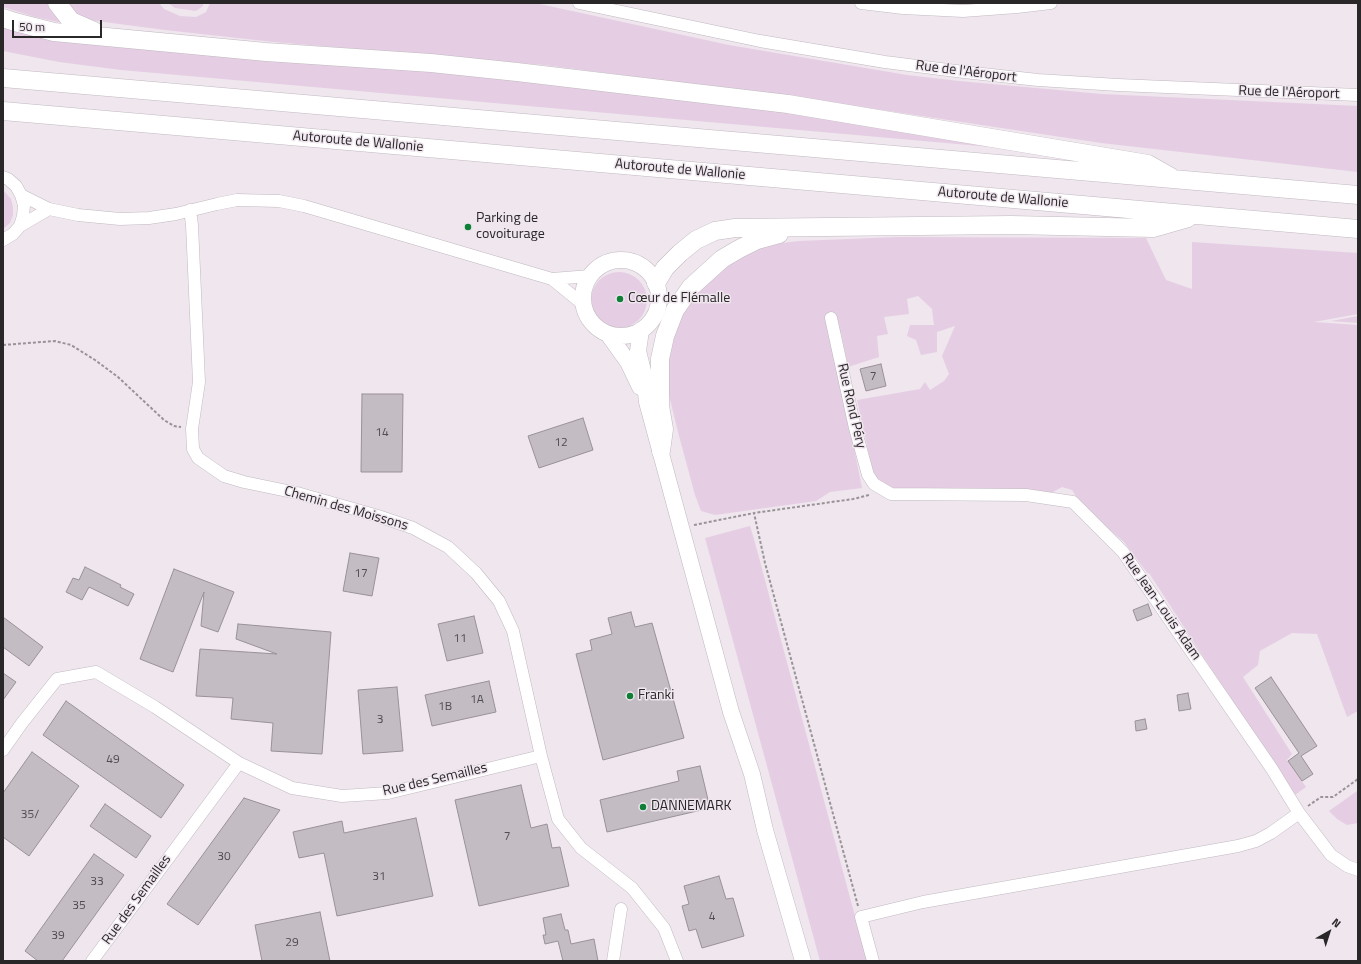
<!DOCTYPE html>
<meta charset="utf-8">
<style>
body{margin:0}
#map{position:relative;width:1361px;height:964px;overflow:hidden;background:#efe6ee;font-family:"Titillium Web",sans-serif}
canvas{display:block}
.frame{position:absolute;inset:0;border:4px solid #2a2729;pointer-events:none}
.north{position:absolute;left:1309px;top:912px;width:40px;height:40px;-webkit-text-stroke:3px #efe6ee;paint-order:stroke;rotate:39deg;font-size:11px;font-weight:700;line-height:16px;text-align:center;color:#2a2729}
.north::after{content:'';display:block;margin:auto;width:14px;height:18px;background:#2a2729;clip-path:polygon(50% 0,100% 100%,50% 72%,0 100%)}
.scale{position:absolute;left:12px;top:20px;width:90px;height:18px;box-sizing:border-box;border:2px solid #2a2729;border-top:0;padding-left:5px;font-size:12px;line-height:14px;white-space:nowrap;color:#2a2729;-webkit-text-stroke:3px #efe6ee;paint-order:stroke}
</style>
<div id="map">
<canvas width="1361" height="964"></canvas>
<div class="frame"></div>
<div class="north">N</div>
<div class="scale">50 m</div>
</div>
<script>
const g = document.querySelector('canvas').getContext('2d');
g.lineJoin = 'round';
function paint(path, color) {
  g.fillStyle = color;
  g.fill(path, 'evenodd');
}
function shape(rows) {
  const path = new Path2D();
  for (const r of rows) {
    if (r.length === 3) {
      path.moveTo(r[0] + r[2], r[1]);
      path.arc(r[0], r[1], r[2], 0, 2 * Math.PI);
      continue;
    }
    path.moveTo(r[0], r[1]);
    for (let i = 2; i < r.length; i += 2) path.lineTo(r[i], r[i + 1]);
  }
  return path;
}
function strokePath(path, color, width, dash) {
  g.strokeStyle = color;
  g.lineWidth = width;
  g.lineCap = dash ? 'butt' : 'round';
  g.setLineDash(dash || []);
  g.stroke(path);
}
function drawText(font, color, halo, rows, align = 'center') {
  g.font = font + ' "Titillium Web",sans-serif';
  g.lineWidth = 3;
  g.setLineDash([]);
  g.textBaseline = 'middle';
  g.strokeStyle = halo;
  g.fillStyle = color;
  for (const [text, x, y, turn = 0] of rows) {
    g.save();
    g.translate(x, y);
    g.rotate((+turn || 0) * Math.PI / 180);
    g.textAlign = isNaN(turn) ? turn : align;
    if (halo) g.strokeText(text, 0, 0);
    g.fillText(text, 0, 0);
    g.restore();
  }
}
paint(shape([
 [3,3,50,3,63,23,35,17,3,7],
 [65,3,159,3,164,9,180,16,196,17,206,12,210,3,535,3,729,45,907,75,959,81,1102,94,1358,106,1358,172,1101,143,809,99,544,65,274,42,165,30,89,20,76,16],
 [168,3,203,3,203,6,196,11,175,8],
 [3,23,407,67,737,105,1025,150,121,70,59,62,3,51],
 [3,190,11,199,13,207,13,215,10,223,3,229],
 [897,237,1146,238,1166,280,1192,289,1192,242,1358,253,1358,314,1314,322,1358,325,1358,711,1347,717,1317,634,1292,633,1260,651,1258,665,1243,677,1292,754,1287,760,1306,787,1295,795,1206,661,1149,573,1148,574,1124,542,1083,507,1072,490,1062,487,1051,493,892,489,879,482,873,473,857,400,920,389,925,382,930,390,944,381,949,374,942,356,955,326,937,332,937,352,921,355,916,340,907,336,910,325,934,325,932,309,918,296,907,299,909,314,884,317,888,334,877,336,879,357,848,367,841,332,831,334,862,488,830,492,816,501,715,515,701,511,695,495,679,436,665,379,677,315,701,283,731,260,754,250,774,244,799,241],
 [619,300,28],
 [1358,316,1358,323,1331,321],
 [750,526,754,539,867,961,820,961,705,538],
 [1357,791,1358,792,1358,823,1347,825,1337,819,1329,811]
]), '#e5cee3');
const building = shape([
 [881,364,886,386,866,391,860,369,881,364],
 [362,394,403,394,402,472,361,472,362,394],
 [583,418,593,450,539,468,528,436,583,418],
 [350,553,379,558,372,596,343,591,350,553],
 [85,567,121,585,120,587,134,594,128,606,89,587,82,600,66,592,73,578,79,580,85,567],
 [174,569,234,592,218,632,201,626,204,592,173,672,140,659,174,569],
 [1148,604,1152,615,1137,621,1133,610,1148,604],
 [631,612,635,627,652,623,684,738,603,760,576,654,592,650,590,640,612,634,608,618,631,612],
 [474,616,483,653,447,661,438,624,474,616],
 [3,617,43,647,29,666,3,647,3,617],
 [238,624,331,632,322,754,271,751,273,723,231,719,233,698,196,696,200,649,277,654,236,639,238,624],
 [3,673,16,682,3,700,3,673],
 [1271,677,1317,746,1301,756,1313,774,1302,781,1288,761,1299,753,1255,688,1271,677],
 [489,681,496,712,432,726,425,695,489,681],
 [397,687,403,751,363,754,358,690,397,687],
 [1188,693,1191,709,1179,711,1177,695,1188,693],
 [66,701,184,785,161,818,43,735,66,701],
 [1145,719,1147,729,1136,731,1135,721,1145,719],
 [32,752,79,786,29,856,3,837,3,793,32,752],
 [700,766,710,808,607,832,600,800,679,781,677,771,700,766],
 [521,785,531,828,547,824,552,848,560,847,569,886,479,906,455,800,521,785],
 [244,798,280,810,198,925,167,904,244,798],
 [105,804,151,836,136,858,90,826,105,804],
 [416,818,433,896,337,916,324,853,299,858,293,832,342,821,344,833,416,818],
 [94,854,124,875,62,961,38,961,25,951,94,854],
 [719,876,726,899,733,898,744,936,702,948,696,929,689,931,682,906,689,904,684,886,719,876],
 [320,912,330,961,262,961,255,925,320,912],
 [561,914,565,930,568,930,571,944,594,939,598,961,563,961,558,941,545,944,543,935,546,935,543,918,561,914]
]);
paint(building, '#c4bcc3');
strokePath(building, '#999198', 1);
const minor = shape([
 [579,3,760,41,885,62,964,72,1038,80,1118,85,1358,95],
 [861,3,903,8,963,11,1017,7,1051,3],
 [3,177,8,179,16,186,21,195,24,205,23,216,20,226,13,234,3,240],
 [21,195,49,209,78,215,120,219,149,218,176,214,217,204,237,200,279,201,304,206,552,279,584,305],
 [190,210,192,225,199,382,192,429,193,449,198,458,224,476,244,482,297,493,350,508,378,516,413,528,448,547,476,573,499,601,513,631,541,756,558,819,581,848,632,888,664,928,677,961],
 [20,226,49,209],
 [552,279,590,276],
 [831,318,855,428,868,475,874,484,891,494,1026,495,1073,502,1123,552,1272,769,1299,813,1331,855,1347,866,1358,870],
 [3,750,22,723,57,679,96,672,155,707,239,763,292,788,342,796,388,793,541,756],
 [92,961,239,763],
 [613,961,621,909],
 [873,961,861,917,923,902,1238,846,1256,841,1271,833,1299,813]
]);
const major = shape([
 [621,298,38],
 [641,330,638,351,644,375,647,402,731,712,752,774,765,830,803,961],
 [608,334,628,362,640,387]
]);
const highway = shape([
 [57,3,71,21,94,31],
 [3,18,15,22,54,32,266,52,431,63,517,72,788,104,1148,164,1171,177],
 [3,78,1358,195],
 [3,111,1358,229],
 [656,283,665,268,680,253,696,240,715,231,735,228,1011,225,1153,228,1188,218],
 [661,451,664,429,660,406,660,359,665,336,675,310,691,287,722,259,739,249,757,240,779,234]
]);
strokePath(minor, '#c1b9c0', 13);
strokePath(major, '#c1b9c0', 17);
strokePath(highway, '#c1b9c0', 19);
strokePath(shape([
 [3,345,55,341,71,345,95,360,118,377,164,420,174,426,181,427],
 [694,525,754,513],
 [1308,806,1321,797,1333,797,1358,779],
 [858,906,765,563,754,513,853,499,869,495]
]), '#999398', 2, [3, 2]);
strokePath(minor, '#fff', 12);
strokePath(major, '#fff', 16);
strokePath(highway, '#fff', 18);
for (const [x, y, r, color] of [
 [468,227,4,"#0d7f36"],
 [620,299,4,"#0d7f36"],
 [630,696,4,"#0d7f36"],
 [643,807,4,"#0d7f36"]
]) {
  const dot = new Path2D();
  dot.arc(x, y, r, 0, 2 * Math.PI);
  g.fillStyle = color;
  g.fill(dot);
  strokePath(dot, '#efe6ee', 1.5);
}
drawText('12px', '#504c50', null, [
 ["7",873,377],
 ["14",382,433],
 ["12",561,443],
 ["17",361,574],
 ["11",460,639],
 ["1A",477,700],
 ["1B",445,707],
 ["3",380,720],
 ["49",113,760],
 ["35/",30,815],
 ["7",507,837],
 ["30",224,857],
 ["31",379,877],
 ["33",97,882],
 ["35",79,906],
 ["4",712,917],
 ["39",58,936],
 ["29",292,943]
]);
drawText('14px', '#2a2729', '#efe6ee', [
 ["Rue de l'Aéroport",966,72,7],
 ["Rue de l'Aéroport",1289,93,2],
 ["Autoroute de Wallonie",358,142,5],
 ["Autoroute de Wallonie",680,170,5],
 ["Autoroute de Wallonie",1003,198,5],
 ["Rue Rond Péry",851,406,77],
 ["Chemin des Moissons",346,509,16],
 ["Rue Jean-Louis Adam",1161,607,55],
 ["Rue des Semailles",435,780,-13],
 ["Rue des Semailles",137,900,-54]
]);
drawText('14px', '#2a2729', '#efe6ee', [
 ["Parking de",476,219],
 ["covoiturage",476,235],
 ["Cœur de Flémalle",628,299],
 ["Franki",638,696],
 ["DANNEMARK",651,807]
], 'left');
</script>
